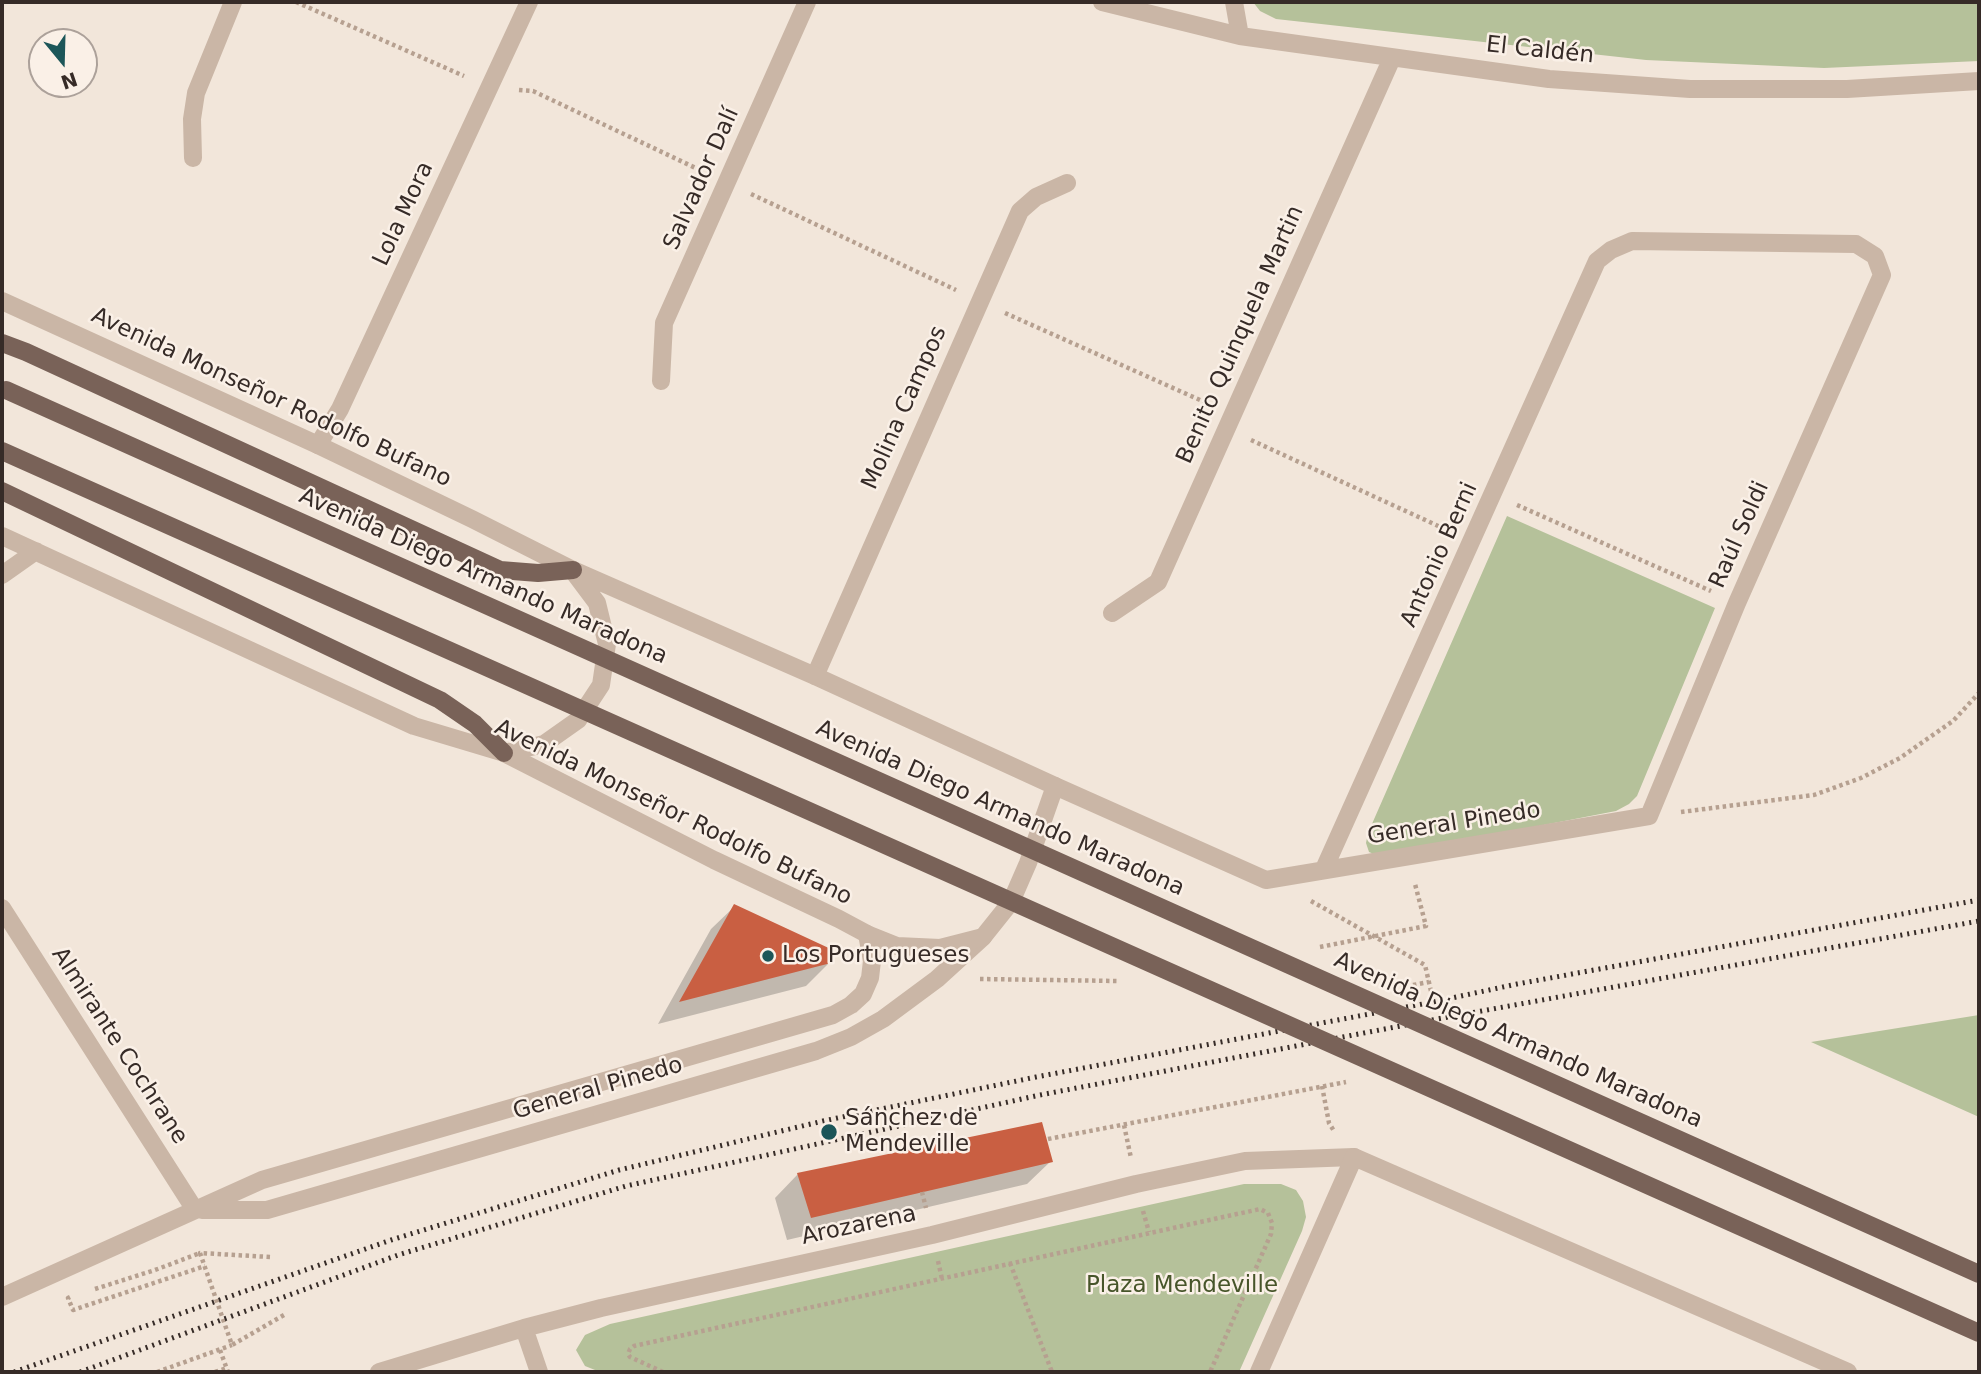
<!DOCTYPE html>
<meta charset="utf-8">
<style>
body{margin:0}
#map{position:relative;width:1981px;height:1374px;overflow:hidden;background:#f2e6da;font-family:"DejaVu Sans",sans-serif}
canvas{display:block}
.frame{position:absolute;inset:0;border:4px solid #362b27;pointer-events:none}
.north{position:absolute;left:28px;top:28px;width:70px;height:70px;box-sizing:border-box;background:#faf0e7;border:2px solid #aca19a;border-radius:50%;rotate:161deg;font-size:19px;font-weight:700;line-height:28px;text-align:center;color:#362b27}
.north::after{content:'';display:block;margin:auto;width:24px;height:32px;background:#1c5659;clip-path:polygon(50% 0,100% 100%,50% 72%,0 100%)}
</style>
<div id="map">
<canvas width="1981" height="1374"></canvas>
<div class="frame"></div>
<div class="north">N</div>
</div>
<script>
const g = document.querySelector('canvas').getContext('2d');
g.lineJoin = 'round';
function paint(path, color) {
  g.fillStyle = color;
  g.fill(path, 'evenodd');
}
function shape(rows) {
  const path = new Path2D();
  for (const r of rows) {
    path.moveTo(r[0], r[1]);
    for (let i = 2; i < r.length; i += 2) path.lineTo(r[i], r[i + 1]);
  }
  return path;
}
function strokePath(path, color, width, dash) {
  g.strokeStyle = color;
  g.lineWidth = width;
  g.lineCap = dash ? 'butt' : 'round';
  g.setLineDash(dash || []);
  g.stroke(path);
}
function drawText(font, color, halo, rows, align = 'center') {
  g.font = font + ' "DejaVu Sans",sans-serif';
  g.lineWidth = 5;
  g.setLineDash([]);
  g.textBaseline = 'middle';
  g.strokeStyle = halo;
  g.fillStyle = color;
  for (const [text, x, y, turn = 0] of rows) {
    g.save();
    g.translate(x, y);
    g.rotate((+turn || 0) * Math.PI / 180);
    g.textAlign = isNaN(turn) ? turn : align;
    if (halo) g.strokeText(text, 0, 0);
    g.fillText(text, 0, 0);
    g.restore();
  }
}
paint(shape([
 [1253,2,1979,2,1979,61,1824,68,1646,60,1276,19,1260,11],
 [1507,516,1715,608,1637,796,1629,804,1616,811,1389,855,1379,856,1369,852,1366,843,1368,833],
 [1979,1015,1979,1117,1811,1042],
 [1244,1184,1281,1184,1296,1190,1303,1201,1306,1217,1302,1231,1239,1372,600,1372,585,1366,576,1350,585,1335,610,1324]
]), '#b5c19a');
paint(shape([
 [735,906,830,962,806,986,658,1024,711,929],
 [1051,1161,1027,1184,787,1240,775,1198,798,1174]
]), '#0003');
paint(shape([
 [734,904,833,950,831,963,679,1002],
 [1042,1122,1053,1162,811,1218,797,1173]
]), '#c95f42');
strokePath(shape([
 [296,2,464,76],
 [519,90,533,91,702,171],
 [751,194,956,290],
 [1005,313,1200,400,1206,406],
 [1251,440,1447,530],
 [1517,505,1711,591],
 [1681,812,1814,795,1861,778,1900,758,1953,721,1979,693],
 [1311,901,1425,965,1433,1000],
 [1320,947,1426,926,1415,884],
 [980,979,1118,981],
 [1413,985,1429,982],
 [1322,1086,1329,1123,1334,1131],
 [1124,1125,1131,1158],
 [1048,1139,1346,1082],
 [922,1192,926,1208],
 [1143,1211,1149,1232],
 [270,1257,200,1253,232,1345,284,1315],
 [938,1261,942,1279],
 [1010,1263,1052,1372],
 [95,1289,155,1270,200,1253],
 [70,1297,68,1298,73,1310,205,1266],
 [220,1350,228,1372],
 [157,1372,232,1345],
 [215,1372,227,1368],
 [663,1372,630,1357,628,1354,630,1349,634,1346,1260,1209,1268,1213,1272,1223,1271,1234,1210,1372]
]), '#b6a090', 4.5, [3.5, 3.5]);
strokePath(shape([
 [1102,2,1240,36,1549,79,1690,89,1847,89,1979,81],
 [1234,2,1240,36],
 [193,158,192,119,196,93,233,2],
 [661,381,664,323,807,2],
 [318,445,340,409,529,2],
 [1112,613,1158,582,1392,58],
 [815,676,1020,211,1036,197,1067,183],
 [1055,786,1266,880,1649,816,1737,603,1882,275,1875,256,1856,244,1632,241,1611,250,1597,261,1324,869],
 [2,908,195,1210],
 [202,1210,267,1210,816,1051,851,1037,883,1019,937,979,983,937],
 [2,1297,262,1180,833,1015,851,1005,863,994,870,978,872,961,867,934],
 [524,1328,539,1372],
 [379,1372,524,1328,601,1308,932,1235,1136,1184,1245,1161,1354,1157]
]), '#cab6a6', 18);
strokePath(shape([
 [2,301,318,445,472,519,573,570,815,676,1055,786,1028,863,1011,902,983,937,940,948,897,946,867,934,839,919,714,860,504,753,414,726,2,536],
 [2,575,36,551],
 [504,753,544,744,578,720,601,685,607,644,597,603,573,571],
 [1259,1372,1354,1157,1848,1372]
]), '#cab6a6', 18);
strokePath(shape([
 [2,343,26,352,500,570,538,573,573,570],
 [2,491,440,700,475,724,504,753]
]), '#796258', 18);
strokePath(shape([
 [14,1372,391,1240,619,1170,823,1121,1036,1077,1433,1002,1517,984,1979,900],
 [80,1372,398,1255,626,1186,1040,1095,1437,1019,1979,921]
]), '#362b27', 5, [2, 5]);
strokePath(shape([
 [6,390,1979,1274],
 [2,451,1979,1333]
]), '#796258', 18);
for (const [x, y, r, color] of [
 [768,956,7,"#1c5659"],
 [829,1132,9,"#1c5659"]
]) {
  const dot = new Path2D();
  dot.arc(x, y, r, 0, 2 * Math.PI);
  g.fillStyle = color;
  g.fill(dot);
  strokePath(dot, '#faf0e7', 2.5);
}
drawText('23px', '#362b27', '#faf0e7', [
 ["El Caldén",1540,51,6],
 ["Salvador Dalí",702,179,-66],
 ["Lola Mora",404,214,-65],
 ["Benito Quinquela Martin",1241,335,-66],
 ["Avenida Monseñor Rodolfo Bufano",271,398,25],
 ["Molina Campos",905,408,-66],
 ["Raúl Soldi",1740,535,-66],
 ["Antonio Berni",1440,555,-66],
 ["Avenida Diego Armando Maradona",483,577,24],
 ["Avenida Diego Armando Maradona",1000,809,24],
 ["Avenida Monseñor Rodolfo Bufano",673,813,26],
 ["General Pinedo",1454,824,-9],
 ["Avenida Diego Armando Maradona",1518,1041,24],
 ["Almirante Cochrane",119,1046,57],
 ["General Pinedo",598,1089,-16],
 ["Arozarena",859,1226,-12]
]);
drawText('23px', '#362b27', '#faf0e7', [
 ["Los Portugueses",782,956],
 ["Sánchez de",845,1119],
 ["Mendeville",845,1145]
], 'left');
drawText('23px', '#47552a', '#faf0e7', [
 ["Plaza Mendeville",1182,1286]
]);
</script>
